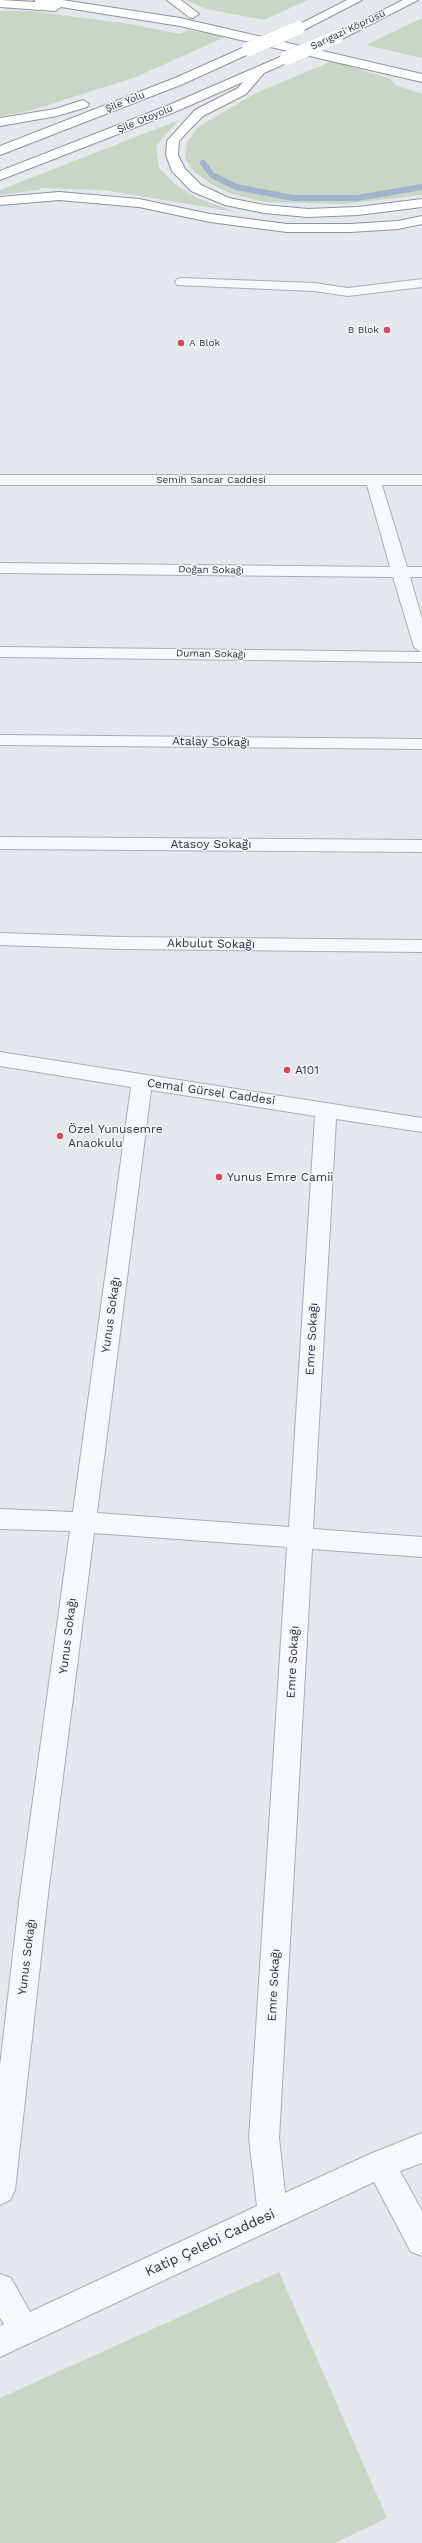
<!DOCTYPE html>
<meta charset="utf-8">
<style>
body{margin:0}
canvas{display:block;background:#e4e7ec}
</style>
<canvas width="422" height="2543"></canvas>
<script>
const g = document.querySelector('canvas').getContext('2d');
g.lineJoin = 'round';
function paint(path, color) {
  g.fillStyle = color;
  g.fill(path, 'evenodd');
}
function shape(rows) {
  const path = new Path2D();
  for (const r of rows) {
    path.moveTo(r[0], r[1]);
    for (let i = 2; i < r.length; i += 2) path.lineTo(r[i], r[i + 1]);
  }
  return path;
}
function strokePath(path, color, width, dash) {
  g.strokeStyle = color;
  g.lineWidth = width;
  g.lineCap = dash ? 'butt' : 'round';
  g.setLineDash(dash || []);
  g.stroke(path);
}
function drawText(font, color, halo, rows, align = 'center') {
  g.font = font + ' "Work Sans",sans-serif';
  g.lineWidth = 3;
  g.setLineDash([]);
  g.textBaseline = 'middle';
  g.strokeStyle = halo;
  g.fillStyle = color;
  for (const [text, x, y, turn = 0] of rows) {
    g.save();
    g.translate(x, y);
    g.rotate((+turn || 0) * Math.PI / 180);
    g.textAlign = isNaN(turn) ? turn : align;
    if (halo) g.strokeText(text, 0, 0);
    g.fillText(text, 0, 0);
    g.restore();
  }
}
paint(shape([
 [185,0,308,0,264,20,207,9],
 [0,11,30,11,130,24,180,34,187,30,225,37,136,77,29,111,0,116],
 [422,18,422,58,366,45],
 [332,61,391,79,395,85,422,94,422,195,343,204,266,202,232,194,211,184,195,172,185,159,187,143,198,127,256,93],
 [179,120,156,146,159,168,176,185,197,198,236,212,104,190,40,188,39,190,0,195,0,190],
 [279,2272,387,2518,335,2543,0,2543,0,2398]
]), '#c9d6c5');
strokePath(shape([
 [203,163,212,175,236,187,293,198,357,198,422,187]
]), '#9fb4cc', 6);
const minor = shape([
 [182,278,314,283,348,288,422,279,422,287,348,296,314,291,177,285,175,282,177,279,182,278],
 [0,475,422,475,422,485,382,485,407,567,422,567,422,577,410,577,422,619,422,662,0,657,0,647,421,652,414,647,393,577,0,573,0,563,390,567,367,485,0,485,0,475],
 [0,735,422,739,422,749,0,745,0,735],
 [0,837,422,840,422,852,0,849,0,837],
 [0,933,121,937,422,940,422,952,121,949,0,945,0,933],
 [0,1052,422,1118,422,1132,336,1119,313,1529,422,1537,422,1557,312,1549,279,2138,285,2193,370,2154,422,2133,422,2163,400,2171,422,2211,422,2256,411,2252,374,2182,0,2357,0,2326,4,2324,0,2318,0,2274,11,2278,30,2312,257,2206,249,2138,287,1547,94,1533,48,1894,15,2190,10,2200,0,2205,0,2066,20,1894,70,1531,0,1529,0,1509,73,1512,131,1087,0,1066,0,1052],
 [151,1090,315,1116,289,1527,97,1513,151,1090]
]);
const highway = shape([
 [0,0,36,2,34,0,62,0,180,18,422,74,422,82,180,26,61,7,55,11,0,7,0,0],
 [167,0,181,0,199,14,193,18,189,17,167,0],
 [347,0,362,0,302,31,294,31,292,28,347,0],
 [403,0,418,0,340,40,336,41,330,37,403,0],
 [249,45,253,46,253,52,183,84,0,155,0,146,175,78,249,45],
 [287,54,291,55,293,58,291,61,264,73,246,94,203,116,188,131,179,141,178,155,185,169,201,185,229,198,264,205,308,209,358,207,422,199,422,207,358,215,308,217,264,213,225,205,191,191,172,171,166,155,167,141,195,110,238,88,243,82,177,111,0,180,0,171,169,105,287,54],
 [83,100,89,104,87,107,57,116,0,126,0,118,55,109,83,100],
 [59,192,139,199,210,214,287,224,350,224,398,221,422,216,422,224,398,229,350,232,287,232,210,222,139,207,59,200,0,205,0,197,59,192]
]);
strokePath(minor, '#a9aeb7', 2);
strokePath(highway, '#8b94a3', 2);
paint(minor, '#f7f8fa');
paint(highway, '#fff');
const highwayBridge = shape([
 [249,49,298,28],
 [287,58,336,37]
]);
strokePath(highwayBridge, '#8b94a3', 14, []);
strokePath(highwayBridge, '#fff', 14);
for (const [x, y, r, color] of [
 [387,330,4,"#d1495b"],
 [181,343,4,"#d1495b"],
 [287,1070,4,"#d1495b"],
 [60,1136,4,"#d1495b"],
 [219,1177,4,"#d1495b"]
]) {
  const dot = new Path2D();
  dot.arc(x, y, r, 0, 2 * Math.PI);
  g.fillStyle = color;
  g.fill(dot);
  strokePath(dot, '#f4f6f9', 1.5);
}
drawText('10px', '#2b3445', '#f4f6f9', [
 ["Sarıgazi Köprüsü",348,30,-25],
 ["Şile Yolu",125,102,-21],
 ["Şile Otoyolu",145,119,-22],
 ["Semih Sancar Caddesi",211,480],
 ["Doğan Sokağı",211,570,1],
 ["Duman Sokağı",211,654,1]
]);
drawText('10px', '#2b3445', '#f4f6f9', [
 ["B Blok",379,330],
 ["A Blok",189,343,"left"]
], 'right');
drawText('12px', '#2b3445', '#f4f6f9', [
 ["Atalay Sokağı",211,742,1],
 ["Atasoy Sokağı",211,844],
 ["Akbulut Sokağı",211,944,1],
 ["Cemal Gürsel Caddesi",211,1092,8],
 ["Yunus Sokağı",111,1315,-82],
 ["Emre Sokağı",312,1339,-87],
 ["Yunus Sokağı",68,1636,-83],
 ["Emre Sokağı",293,1662,-87],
 ["Yunus Sokağı",27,1957,-83],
 ["Emre Sokağı",274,1985,-87]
]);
drawText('12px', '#2b3445', '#f4f6f9', [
 ["A101",295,1070],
 ["Özel Yunusemre",68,1129],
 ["Anaokulu",68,1143],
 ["Yunus Emre Camii",227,1177]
], 'left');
drawText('14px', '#2b3445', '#f4f6f9', [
 ["Katip Çelebi Caddesi",210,2243,-25]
]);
</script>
